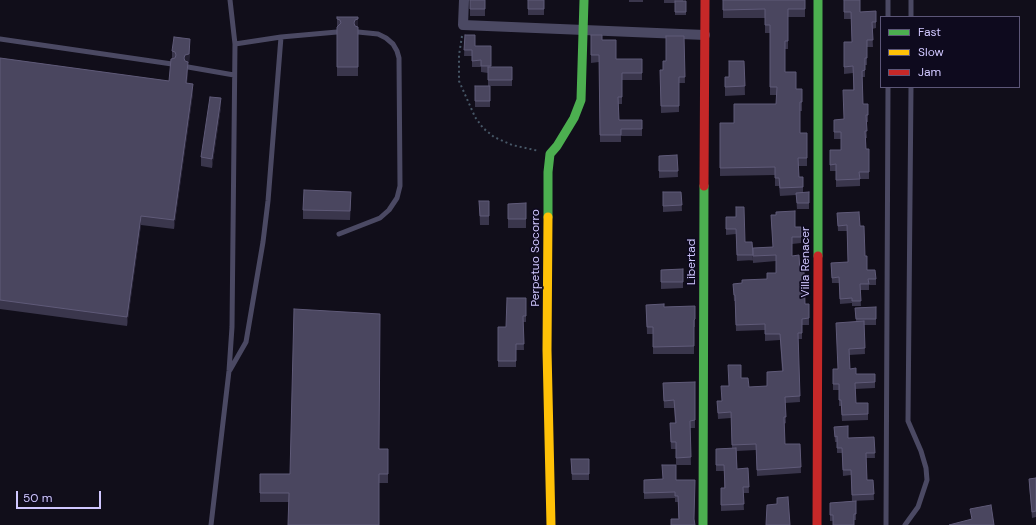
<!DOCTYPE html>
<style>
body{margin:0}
#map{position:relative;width:1036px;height:525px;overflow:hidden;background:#110e1a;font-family:"DM Sans",sans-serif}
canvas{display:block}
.legend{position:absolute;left:880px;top:16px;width:140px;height:72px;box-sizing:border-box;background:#0e0a1e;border:1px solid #5c5678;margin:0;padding:5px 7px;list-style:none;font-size:12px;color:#d0c7ff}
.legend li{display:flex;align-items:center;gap:8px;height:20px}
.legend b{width:20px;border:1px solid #5c5678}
.scale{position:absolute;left:16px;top:491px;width:85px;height:18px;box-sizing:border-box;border:2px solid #d0c7ff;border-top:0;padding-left:5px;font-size:12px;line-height:14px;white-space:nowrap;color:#d0c7ff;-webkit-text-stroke:3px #0e0a1e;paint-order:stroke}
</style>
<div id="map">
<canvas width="1036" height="525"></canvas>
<ul class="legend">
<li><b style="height:5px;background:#4caf50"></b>Fast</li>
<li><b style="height:5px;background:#ffc107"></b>Slow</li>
<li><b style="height:5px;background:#c62828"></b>Jam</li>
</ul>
<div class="scale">50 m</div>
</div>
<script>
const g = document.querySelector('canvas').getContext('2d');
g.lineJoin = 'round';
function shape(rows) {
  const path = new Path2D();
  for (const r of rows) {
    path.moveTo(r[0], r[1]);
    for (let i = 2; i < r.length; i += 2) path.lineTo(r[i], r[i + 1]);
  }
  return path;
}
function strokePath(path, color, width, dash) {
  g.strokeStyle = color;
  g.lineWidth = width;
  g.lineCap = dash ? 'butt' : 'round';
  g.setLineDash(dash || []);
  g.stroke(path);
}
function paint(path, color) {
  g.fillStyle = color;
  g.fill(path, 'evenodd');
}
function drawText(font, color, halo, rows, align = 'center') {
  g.font = font + ' "DM Sans",sans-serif';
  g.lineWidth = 3.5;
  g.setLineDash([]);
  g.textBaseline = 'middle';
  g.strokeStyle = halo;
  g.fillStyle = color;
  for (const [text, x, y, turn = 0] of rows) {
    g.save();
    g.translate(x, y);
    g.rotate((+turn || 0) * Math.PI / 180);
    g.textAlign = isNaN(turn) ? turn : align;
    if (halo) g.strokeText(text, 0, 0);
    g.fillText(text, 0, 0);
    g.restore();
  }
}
strokePath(shape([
 [462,36,459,55,459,81,475,117,483,128,494,137,512,145,539,151]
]), '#475767', 2, [2, 3]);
strokePath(shape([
 [888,17,888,0],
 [911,17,911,0],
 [0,39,172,64],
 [235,44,281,37,337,32],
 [188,67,234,75],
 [339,234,380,218,389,210,397,198,400,186,399,58,397,51,393,44,386,38,378,34,358,32],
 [230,370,246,342,263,242,268,201,281,37],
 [211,525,229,371,232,327,235,44,230,0],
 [886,525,888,87],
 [905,525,918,507,927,480,926,468,921,451,908,421,911,87]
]), '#4b4963', 5);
strokePath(shape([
 [464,0,463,25,705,35]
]), '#4b4963', 10);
strokePath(shape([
 [548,217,548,172,550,154,557,146,574,118,581,100,584,0],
 [818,256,818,0],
 [703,525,704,186]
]), '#4caf50', 9);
strokePath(shape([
 [548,217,547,350,551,525]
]), '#ffc107', 9);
strokePath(shape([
 [704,186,705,0],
 [817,525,818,256]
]), '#c62828', 9);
paint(shape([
 [470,0,485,0,485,16,470,16],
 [528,0,544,0,544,15,528,15],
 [629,0,643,0,643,2,629,2],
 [664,0,683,0,683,1,686,1,686,15,675,15,675,3,664,3],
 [723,0,805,0,805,17,788,17,788,49,785,49,785,72,796,89,802,89,802,111,800,111,800,133,807,133,807,166,798,166,799,177,803,177,803,193,809,192,809,209,797,209,796,195,780,196,779,186,775,186,775,175,720,176,720,123,734,123,776,104,777,95,770,95,770,33,765,33,765,18,723,18],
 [844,0,860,12,876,11,876,28,872,29,873,47,867,47,867,65,865,65,865,77,862,77,863,104,868,104,868,122,866,122,867,138,866,138,866,149,869,149,869,179,860,179,860,186,836,187,836,171,830,171,830,150,841,150,841,139,834,139,834,120,844,119,853,90,853,73,844,74,844,42,852,42,851,19,844,19],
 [337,17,358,17,358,76,337,76],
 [465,35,475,46,491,67,512,67,512,86,490,86,490,107,475,107,475,86,488,86,488,73,481,72,481,67,472,67,472,56,464,56],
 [591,35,602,40,616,59,642,59,642,80,622,80,622,104,618,104,619,120,642,120,642,136,621,136,621,142,600,142,599,62,591,63],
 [684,36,685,83,679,83,679,112,661,113,660,70,663,70,666,61],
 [190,48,189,63,188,63,188,71,187,83,193,93,174,229,141,225,127,326,0,309,0,58,169,81,172,59,172,51],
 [744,61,745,95,725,96,725,77,729,77],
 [221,107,212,168,201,166,201,157],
 [677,155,678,177,659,178,659,156],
 [663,192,681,192,682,211,663,212],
 [351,201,350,220,303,219,303,210],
 [479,201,489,201,489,225,480,225],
 [526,203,526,228,508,228,508,204],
 [837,213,860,226,867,270,876,279,876,285,869,285,869,290,860,290,861,306,852,306,852,303,840,304,839,283,832,283,831,263,848,262,847,231,838,231],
 [771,215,795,227,801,227,801,243,792,244,792,256,800,272,805,304,809,304,809,325,802,325,802,339,798,339,800,402,785,403,786,423,784,424,785,444,800,444,801,473,757,476,756,450,737,451,737,469,748,468,749,493,743,493,744,510,721,511,721,488,724,488,724,471,716,471,716,449,732,448,731,418,718,419,717,401,722,401,729,386,741,378,749,387,767,386,782,371,780,340,765,341,765,330,736,331,735,301,734,301,733,284,742,283,767,279,776,273,776,261,753,263,753,248,773,247],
 [726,217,736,217,745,242,752,242,753,260,737,261,736,234,726,235],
 [683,269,683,288,661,289,661,270],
 [526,298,526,322,523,322,524,350,516,350,516,367,498,367,498,327,506,327],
 [646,305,664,307,695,306,695,327,694,327,694,354,653,354,653,334,647,334],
 [876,307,876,325,864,325,865,354,849,355,850,369,856,374,875,374,875,388,855,389,856,403,868,403,868,420,842,421,841,406,839,406,839,390,833,390,833,369,838,369,856,322,855,308],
 [695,382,695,428,690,428,691,465,676,465,676,449,671,449,670,430,670,423,675,423,674,408,664,408,663,383],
 [834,427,848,438,874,437,875,458,866,458,867,480,873,480,874,500,852,501,851,475,843,476,842,453,837,453,837,442,835,442],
 [379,449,388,449,388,483,379,483,289,502,260,502,260,474,290,474],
 [571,459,589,459,589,480,572,480],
 [1036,478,1036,517,1032,518,1029,485,1029,479],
 [644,480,695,480,678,519,678,502,675,502,675,498,644,499],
 [856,501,856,520,830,521,830,503]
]), '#3a364c');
paint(shape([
 [358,19,358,76,358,67,354,23,355,20],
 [190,39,190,48,189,63,188,63,188,71,186,92,185,64,184,58],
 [193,84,193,93,174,229,174,220],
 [221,98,221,107,212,168,212,159],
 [141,216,141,225,127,326,127,317]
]), '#231f30');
const building = shape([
 [470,0,485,0,485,9,470,9,470,0],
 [528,0,544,0,544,9,528,9,528,0],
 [723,0,805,0,805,9,788,9,788,41,785,41,785,72,796,72,796,89,802,89,802,102,800,102,800,133,807,133,807,158,798,158,799,177,803,177,803,187,780,188,779,178,775,178,775,167,720,168,720,123,734,123,734,104,776,104,777,87,770,87,770,25,765,25,765,9,723,10,723,0],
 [844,0,860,0,860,12,876,11,876,22,872,22,873,40,867,40,867,58,865,58,865,70,862,71,863,104,868,104,868,115,866,115,867,131,865,131,866,149,869,149,869,172,859,172,860,179,836,180,836,164,830,165,830,150,841,150,841,132,834,132,834,120,844,119,843,90,854,90,853,66,844,67,844,42,852,42,851,12,844,12,844,0],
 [675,1,686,1,686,12,675,12,675,1],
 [337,17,358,17,358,19,355,20,354,23,355,26,358,27,358,67,337,67,337,27,341,23,340,20,337,19,337,17],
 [465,35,475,35,475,46,491,46,491,66,481,66,481,60,472,61,472,50,464,50,465,35],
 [591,35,602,35,602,40,616,40,616,59,642,59,642,73,622,73,622,97,618,97,619,120,642,120,642,129,621,129,621,135,600,135,599,55,591,55,591,35],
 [666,36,684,36,685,77,679,77,679,106,661,106,660,70,663,70,663,61,666,61,666,36],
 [174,37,190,39,189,54,185,55,184,58,185,61,188,62,186,83,193,84,174,220,141,216,127,317,0,300,0,58,169,81,171,59,175,58,176,55,175,52,172,51,174,37],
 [729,61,744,61,745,86,725,87,725,77,729,77,729,61],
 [488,67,512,67,512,80,488,80,488,67],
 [475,86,490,86,490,101,475,101,475,86],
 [210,97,221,98,212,159,201,157,210,97],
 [677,155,678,171,659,171,659,156,677,155],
 [304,190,351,192,350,211,303,210,304,190],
 [663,192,681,192,682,205,663,206,663,192],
 [809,192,809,203,797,203,796,193,809,192],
 [479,201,489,201,489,216,480,216,479,201],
 [526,203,526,219,508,219,508,204,526,203],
 [736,207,744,207,745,242,752,242,753,255,737,255,736,229,726,229,726,217,736,217,736,207],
 [795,211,795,227,801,227,801,237,792,237,792,256,799,255,800,272,804,272,805,304,809,304,809,318,802,319,802,333,798,333,800,396,785,397,786,417,784,417,785,444,800,444,801,467,757,470,756,444,732,445,731,412,718,413,717,401,722,401,721,386,729,386,728,365,741,365,741,378,748,378,749,387,767,386,767,372,783,371,780,334,765,334,765,324,736,325,735,295,734,295,733,284,742,283,742,280,767,279,767,273,776,273,776,255,753,256,753,248,773,247,771,215,776,215,776,212,795,211],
 [859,212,860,226,864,226,865,256,867,256,867,270,875,270,876,279,868,279,869,284,860,284,861,301,852,301,852,298,840,299,839,277,832,278,831,263,848,262,847,225,838,226,837,213,859,212],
 [683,269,683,282,661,282,661,270,683,269],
 [507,298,526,298,526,316,523,316,524,344,516,344,516,361,498,361,498,327,506,327,507,298],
 [664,304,664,307,695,306,695,319,694,320,694,346,653,347,653,327,647,327,646,305,664,304],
 [876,307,876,319,856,319,855,308,876,307],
 [294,309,380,314,379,449,388,449,388,474,379,474,379,525,288,525,289,493,260,493,260,474,290,474,294,309],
 [864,321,865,348,849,349,850,369,856,368,856,374,875,374,875,382,855,383,856,403,868,403,868,414,842,415,841,400,839,400,839,384,833,384,833,369,838,369,836,323,864,321],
 [695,382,695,420,690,421,691,457,676,458,676,442,671,442,670,423,676,423,674,400,664,401,663,383,695,382],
 [848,426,848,438,874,437,875,453,866,453,867,480,873,480,874,494,852,495,851,470,843,470,842,448,837,448,837,436,835,437,834,427,848,426],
 [736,448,737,469,748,468,749,487,743,487,744,504,721,505,721,488,725,488,724,465,716,465,716,449,736,448],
 [571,459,589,459,589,474,572,474,571,459],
 [662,465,676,465,676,480,695,480,694,519,695,525,671,525,671,519,679,519,678,496,675,496,675,492,644,493,644,480,663,479,662,465],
 [1036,478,1036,511,1032,512,1029,479,1036,478],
 [788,497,790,525,766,525,767,505,777,504,777,498,788,497],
 [856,501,856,514,854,514,854,525,833,525,833,515,830,515,830,503,856,501],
 [991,505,994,525,949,525,972,519,970,509,991,505]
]);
paint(building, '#4a465f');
strokePath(building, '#5f5a78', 1);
drawText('12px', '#d0c7ff', '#0e0a1e', [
 ["Perpetuo Socorro",536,258,-90],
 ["Libertad",692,262,-90],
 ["Villa Renacer",806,262,-90]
]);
</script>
